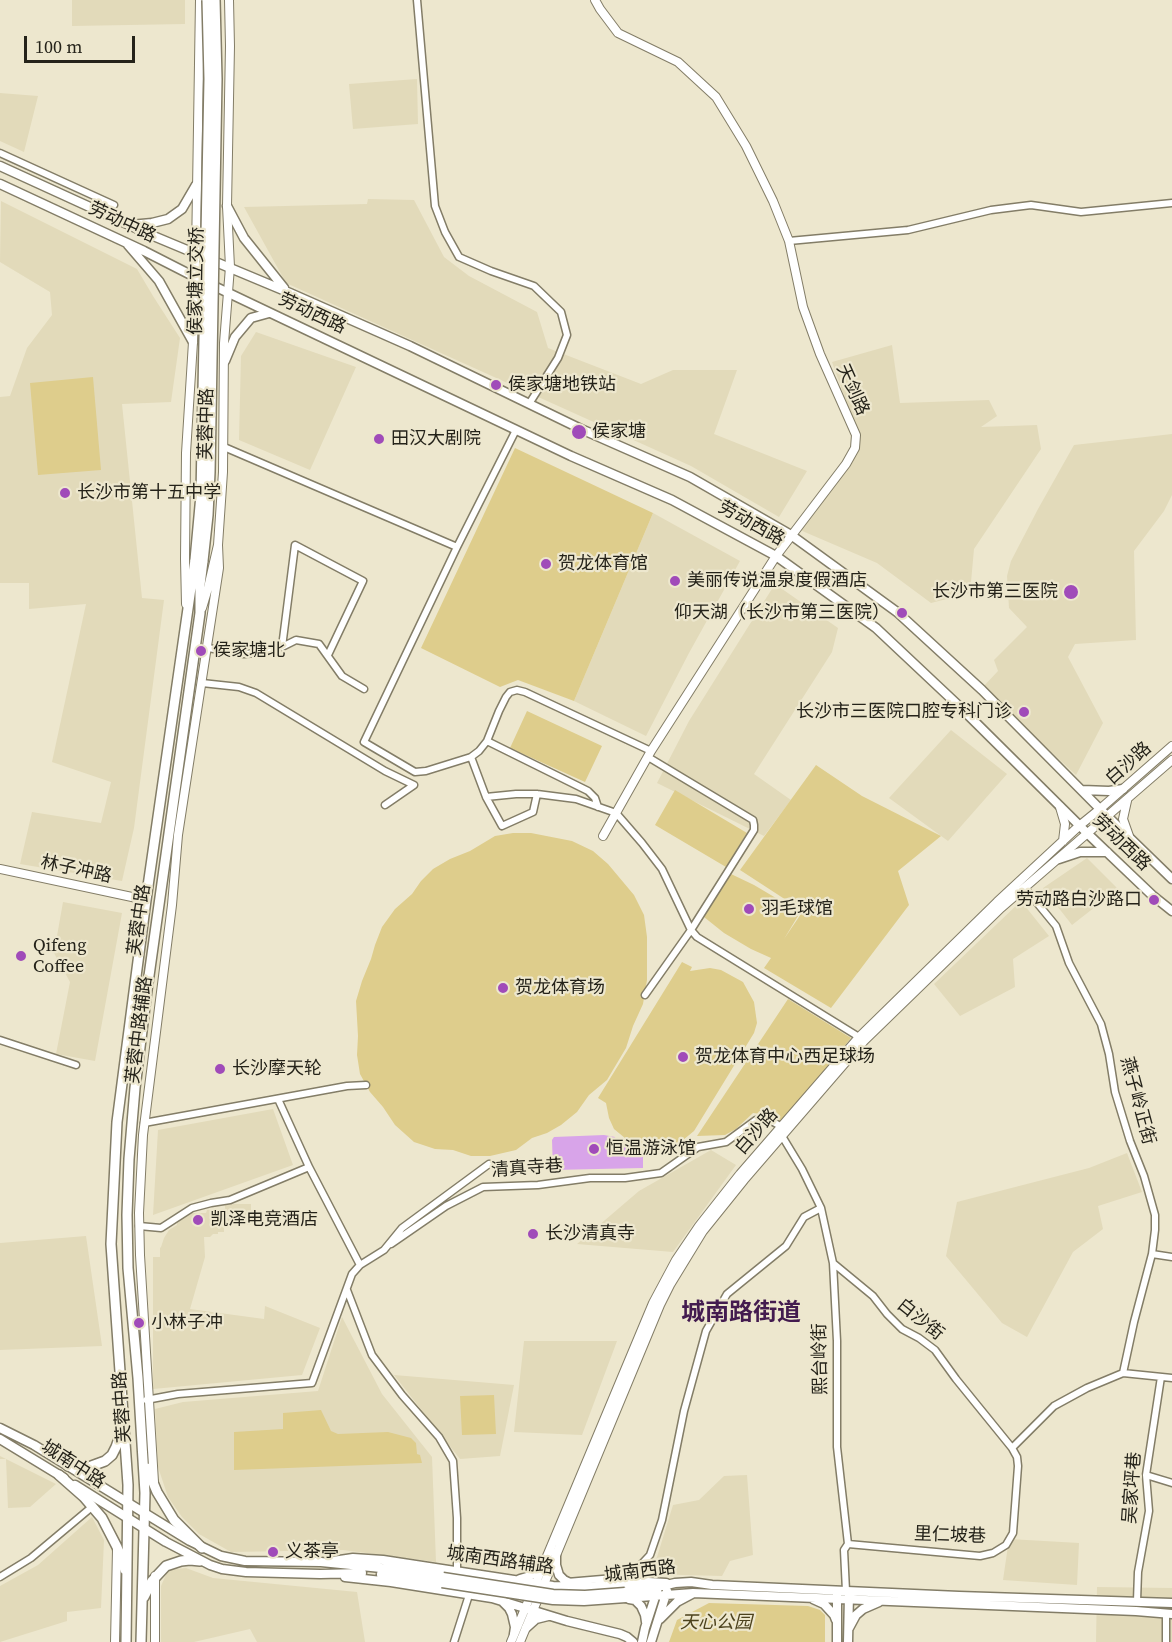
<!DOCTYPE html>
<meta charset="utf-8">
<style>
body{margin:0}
#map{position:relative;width:1172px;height:1642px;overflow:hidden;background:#ede7ce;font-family:"Source Serif 4",serif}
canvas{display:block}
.scale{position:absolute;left:24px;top:36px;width:111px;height:27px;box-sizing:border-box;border:3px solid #25231a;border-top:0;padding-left:8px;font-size:18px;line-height:21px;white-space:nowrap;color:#25231a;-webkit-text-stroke:4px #ede7ce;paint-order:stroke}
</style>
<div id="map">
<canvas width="1172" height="1642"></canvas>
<div class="scale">100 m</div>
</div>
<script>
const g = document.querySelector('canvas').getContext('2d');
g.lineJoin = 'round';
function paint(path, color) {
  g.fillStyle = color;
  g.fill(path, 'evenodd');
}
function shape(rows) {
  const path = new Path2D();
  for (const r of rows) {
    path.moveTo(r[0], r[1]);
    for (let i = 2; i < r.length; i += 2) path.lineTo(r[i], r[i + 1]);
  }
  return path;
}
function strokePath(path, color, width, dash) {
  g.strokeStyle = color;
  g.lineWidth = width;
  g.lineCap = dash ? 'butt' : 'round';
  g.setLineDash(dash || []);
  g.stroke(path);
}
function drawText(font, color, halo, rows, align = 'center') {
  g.font = font + ' "Source Serif 4","Noto Sans SC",serif';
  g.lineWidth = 4.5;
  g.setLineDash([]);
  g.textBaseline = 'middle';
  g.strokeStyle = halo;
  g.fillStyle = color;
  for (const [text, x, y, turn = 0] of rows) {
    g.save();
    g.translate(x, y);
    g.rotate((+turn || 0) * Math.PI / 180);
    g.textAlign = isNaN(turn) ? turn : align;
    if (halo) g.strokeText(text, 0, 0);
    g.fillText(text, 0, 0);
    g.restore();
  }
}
paint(shape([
 [72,0,185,0,185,24,72,26],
 [417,79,418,124,353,129,349,84],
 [0,93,38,96,24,152,0,141],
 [368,199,414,200,444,257,469,276,537,312,548,348,641,384,673,370,737,370,714,434,807,471,779,517,691,466,286,283,244,207,367,204],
 [1,201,137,269,153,296,180,338,171,402,122,404,142,598,164,600,134,828,122,881,20,864,32,812,101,823,111,782,52,762,86,604,29,609,29,583,0,583,0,397,10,396,27,348,52,315,50,292,0,262],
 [256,332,356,367,310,470,239,440,241,356],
 [892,345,900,403,989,400,997,416,981,427,1037,425,1041,449,974,549,970,593,931,603,877,563,800,530,856,449,860,440,832,362],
 [1172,434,1172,495,1164,511,1134,551,1136,640,1075,644,1068,657,1103,723,1076,775,982,688,998,671,994,660,1027,627,1009,608,1007,576,1011,561,1038,509,1074,445],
 [653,513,740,561,689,653,646,736,574,701],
 [775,584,838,628,832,652,754,774,791,800,764,836,657,783,689,721],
 [951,730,1007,774,948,841,889,798],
 [1087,858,1118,889,1072,925,1043,888],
 [1021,901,1049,936,1013,959,1015,987,960,1016,934,984],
 [63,902,122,913,95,1061,56,1054,70,982,54,953],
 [273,1109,293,1165,153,1215,158,1130],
 [711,1150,736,1165,673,1252,577,1244,639,1191],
 [1127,1153,1142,1192,1098,1206,1103,1229,1073,1252,1027,1337,1002,1323,946,1256,957,1202,1089,1168],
 [225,1204,251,1204,251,1225,224,1225,224,1232,218,1232,218,1234,213,1234,210,1237,204,1237,205,1257,190,1309,264,1319,265,1306,320,1328,302,1375,153,1389,153,1257,160,1257,160,1248,161,1247,164,1238,169,1230,177,1225,177,1219,191,1210,191,1213,206,1213,207,1210,225,1209],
 [86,1236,102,1346,0,1350,0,1243],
 [342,1317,382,1394,432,1457,436,1562,343,1550,231,1552,199,1534,182,1517,168,1497,158,1467,155,1409,183,1402,318,1391],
 [524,1341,617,1341,582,1435,514,1432],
 [394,1375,514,1385,500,1456,460,1459],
 [0,1456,56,1484,30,1507,8,1508,6,1459,0,1459],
 [747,1475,753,1555,730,1561,722,1576,646,1574,657,1557,673,1505,699,1500,724,1476],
 [92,1517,104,1540,101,1608,67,1612,67,1621,0,1642,0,1586,38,1565],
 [1009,1539,1079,1543,1077,1585,1003,1580],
 [186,1568,213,1578,357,1592,365,1642,257,1642,250,1629,194,1642,161,1642,161,1586,168,1570],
 [1097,1587,1172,1588,1172,1642,1096,1642]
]), '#e2daba');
paint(shape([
 [93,377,101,470,38,475,30,383],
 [515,448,653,513,574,701,518,680,500,687,421,648],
 [527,711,602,746,585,782,510,748],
 [816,765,862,796,941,836,898,871,909,905,831,1008,764,968,771,958,751,949,724,933,704,917,731,874,754,885,781,901,798,916,784,939,803,911,740,870],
 [675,790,747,833,726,867,655,825],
 [513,833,531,833,572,841,593,851,608,864,634,895,644,915,647,937,647,980,643,1004,633,1026,626,1048,607,1080,589,1095,577,1112,561,1125,547,1133,532,1138,516,1150,490,1156,471,1156,453,1150,435,1149,414,1142,395,1125,383,1107,370,1092,360,1074,357,1055,358,1036,356,1001,362,981,371,959,375,945,382,927,395,909,412,894,421,881,433,869,450,859,470,851,495,836],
 [682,962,692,967,690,971,710,968,721,970,743,982,754,1002,757,1023,754,1033,694,1131,683,1140,671,1146,657,1149,646,1149,631,1143,614,1129,609,1118,606,1103,598,1098],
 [788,999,851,1038,783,1121,770,1115,753,1113,736,1129,725,1135,697,1136],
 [494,1395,496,1434,462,1435,460,1396],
 [321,1410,331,1431,338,1434,388,1432,411,1438,416,1443,417,1454,420,1455,422,1463,234,1470,234,1432,283,1429,283,1413],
 [709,1603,808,1606,820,1610,825,1615,825,1642,669,1642,677,1620]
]), '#decd8c');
paint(shape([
 [604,1135,615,1137,616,1143,627,1144,643,1153,643,1168,553,1170,552,1140,554,1137]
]), '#d8a4e9');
const minor = shape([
 [417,0,435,206,445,232,459,257,491,271,534,286,561,312,567,335,558,358,529,404],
 [0,153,114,205],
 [789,241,908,230,991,210,1031,205,1081,212,1172,203],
 [516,430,457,547,364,742,415,772,426,771,471,757,486,797,502,826,533,812,537,794],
 [224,447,457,547],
 [282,647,295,545,363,581,328,655],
 [208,648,244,654,256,653,282,647,296,640,319,644,342,676,364,689],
 [202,683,239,687,256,693,385,771,414,785,385,805],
 [487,741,588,791,595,798,598,807],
 [471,757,479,751,487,741,499,711,506,697,510,692,517,690,525,692,651,751],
 [486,797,516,794,537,794,576,799,616,813,642,843,662,869,691,930,697,937,859,1037],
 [1024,887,1056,926,1069,963,1101,1024,1109,1054,1115,1092,1130,1141,1144,1176,1155,1215,1155,1230,1152,1254,1134,1322,1123,1373],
 [645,995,691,930,727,873,754,830,754,825,753,820,648,757],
 [0,1040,76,1065],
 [278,1099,309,1167],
 [144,1123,347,1086,366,1085],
 [782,1136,802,1169,821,1208,833,1263,837,1341,837,1447,848,1544,844,1550,846,1591],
 [139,1226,161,1228,192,1208,211,1203,230,1200,309,1167,360,1265],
 [391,1244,446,1206,483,1187,538,1185,590,1178,625,1178,661,1173,698,1147,726,1142,756,1120,768,1119,782,1127],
 [1152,1254,1172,1257],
 [833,1263,873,1296,887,1314,902,1329,919,1338,935,1350,956,1379,1012,1448,1017,1457,1018,1466,1013,1533,1006,1545,993,1553,980,1556,848,1544],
 [347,1290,372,1355,402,1395,439,1437,453,1461,457,1518,457,1572],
 [146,1400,178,1394,312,1383,352,1274,360,1265,384,1250,402,1228,489,1164],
 [1012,1448,1054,1406,1087,1388,1123,1373,1172,1378],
 [1146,1475,1172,1483],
 [0,1577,31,1558,93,1506],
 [567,1582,614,1578,624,1576,634,1572,650,1555,662,1520,684,1411,706,1331,727,1294,786,1246,804,1217,821,1208],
 [1137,1601,1138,1572,1149,1511,1146,1475,1161,1377],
 [454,1642,469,1595],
 [1166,1642,1166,1613]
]);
const tertiary = shape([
 [595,0,600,9,618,33,678,62,716,97,746,146,773,201,789,241,803,307,820,354,856,435,855,448,846,464,776,556,651,751,603,836],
 [186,604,185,559,186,453,193,342,196,254,200,0],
 [202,608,208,588,218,545,223,472,224,343,230,267,227,206,230,46,229,0],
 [1127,801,1123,819,1129,836],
 [1060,807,1065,824,1063,841],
 [0,869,146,900],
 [154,1482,140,1255,139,1213,143,1135,172,905,178,835,219,568,218,545],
 [115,1642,117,1549],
 [155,1642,155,1576],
 [511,1642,653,1303,676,1260,699,1226,740,1174,859,1037,997,902,1079,826,1100,809,1172,746],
 [520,1642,660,1305,670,1285,703,1231,744,1180,864,1041,1001,908,1172,760]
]);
const secondary = shape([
 [0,166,151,235,290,293,410,346,581,429,690,477,791,535,897,612,982,690,1100,809,1172,879],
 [0,184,144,251,195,277,571,456,672,500,776,556,876,628,960,707,1088,834,1152,895,1172,911],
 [227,206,244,238,284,288],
 [130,225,152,223,168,219,182,209,196,185],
 [128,245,159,281,193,342],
 [225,361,235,337,251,318,269,313],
 [1082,790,1109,791,1123,789],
 [1059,859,1080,852,1107,852],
 [0,1428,34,1445,190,1541,221,1556,245,1561,321,1562,401,1570,443,1577],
 [0,1439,64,1478],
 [75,1485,166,1542,210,1565,222,1569,246,1572,320,1574,362,1573],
 [556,1553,556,1565,559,1575,564,1580,574,1585],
 [333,1561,353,1558,383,1560,553,1586,584,1587,648,1582,666,1583],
 [381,1574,442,1583],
 [345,1577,391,1582,492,1598,567,1621,620,1634,627,1637,633,1642],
 [520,1579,530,1576,542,1566],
 [625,1592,649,1589,675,1583,691,1582,712,1585,959,1596,1172,1603],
 [626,1598,693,1593,1136,1611,1172,1614],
 [629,1599,635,1600,641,1606,645,1615,646,1622],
 [813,1599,824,1604,834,1615,836,1620],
 [503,1602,509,1608,512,1614,515,1627,514,1634],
 [660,1619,677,1602,692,1594],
 [526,1628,536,1619,548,1616],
 [849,1628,856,1615,863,1609,879,1602],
 [642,1642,645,1628,657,1591],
 [651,1642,667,1591],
 [837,1642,837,1593],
 [848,1642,849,1594]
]);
const primary = shape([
 [68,1466,86,1468,105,1461,112,1455,116,1447,122,1430],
 [147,1468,157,1492,174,1520,202,1548],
 [59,1475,84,1497,102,1518,117,1547,125,1570],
 [144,1597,152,1581,166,1566,181,1561,190,1560,200,1561],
 [126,1642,128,1485,111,1244,117,1122,146,900,195,560],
 [141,1642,145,1493,138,1378,128,1268,127,1215,129,1159,135,1088,147,990,200,613,200,585,203,561]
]);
strokePath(minor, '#837d67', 9);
strokePath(tertiary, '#837d67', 10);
strokePath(secondary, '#837d67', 11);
strokePath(primary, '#837d67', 12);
strokePath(minor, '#fff', 6);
strokePath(tertiary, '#fff', 8);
strokePath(secondary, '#fff', 8);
strokePath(primary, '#fff', 9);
const secondaryBridge = shape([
 [443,1577,553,1594,585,1595,625,1592],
 [442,1583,553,1600,584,1601,626,1598]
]);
const primaryBridge = shape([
 [195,560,201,495,209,79,207,0],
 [203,561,208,515,210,472,217,79,215,0]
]);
strokePath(secondaryBridge, '#837d67', 11, []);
strokePath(primaryBridge, '#837d67', 12, []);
strokePath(secondaryBridge, '#fff', 8);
strokePath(primaryBridge, '#fff', 9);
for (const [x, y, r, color] of [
 [496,385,6,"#a04bb9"],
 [579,432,8,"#a04bb9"],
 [379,439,6,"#a04bb9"],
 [65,493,6,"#a04bb9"],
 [546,564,6,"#a04bb9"],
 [675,581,6,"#a04bb9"],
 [1071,592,8,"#a04bb9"],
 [902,613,6,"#a04bb9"],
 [201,651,6,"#a04bb9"],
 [1024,712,6,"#a04bb9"],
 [1154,900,6,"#a04bb9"],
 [749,909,6,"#a04bb9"],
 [21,956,6,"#a04bb9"],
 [503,988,6,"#a04bb9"],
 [683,1057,6,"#a04bb9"],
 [220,1069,6,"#a04bb9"],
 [594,1149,6,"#a04bb9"],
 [198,1220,6,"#a04bb9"],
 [533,1234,6,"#a04bb9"],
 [139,1323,6,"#a04bb9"],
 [273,1552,6,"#a04bb9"]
]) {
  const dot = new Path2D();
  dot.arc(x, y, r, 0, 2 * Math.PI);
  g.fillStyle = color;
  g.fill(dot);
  strokePath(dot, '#ede7ce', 2);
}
drawText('18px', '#25231a', '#ede7ce', [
 ["劳动中路",122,223,25],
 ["侯家塘立交桥",197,281,-89],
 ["劳动西路",312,314,25],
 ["天剑路",852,390,66],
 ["芙蓉中路",207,424,-89],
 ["劳动西路",751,524,29],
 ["白沙路",1129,764,-42],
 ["劳动西路",1121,843,44],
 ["林子冲路",76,870,12],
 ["芙蓉中路",140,920,-82],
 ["芙蓉中路辅路",140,1030,-83],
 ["燕子岭正街",1137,1101,75],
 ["白沙路",757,1132,-49],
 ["清真寺巷",527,1169,-4],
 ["白沙街",920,1320,39],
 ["熙台岭街",821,1359,-91],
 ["芙蓉中路",123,1407,-94],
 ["城南中路",73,1465,33],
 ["吴家坪巷",1133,1488,-86],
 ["里仁坡巷",950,1536,2],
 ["城南西路辅路",500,1561,8],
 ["城南西路",640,1572,-7]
]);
drawText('18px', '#25231a', '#ede7ce', [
 ["侯家塘地铁站",508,385],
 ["侯家塘",592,432],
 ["田汉大剧院",391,439],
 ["长沙市第十五中学",77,493],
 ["贺龙体育馆",558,564],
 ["美丽传说温泉度假酒店",687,581],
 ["长沙市第三医院",1058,592,"right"],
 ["仰天湖（长沙市第三医院）",890,613,"right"],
 ["侯家塘北",213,651],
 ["长沙市三医院口腔专科门诊",1012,712,"right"],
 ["劳动路白沙路口",1142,900,"right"],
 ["羽毛球馆",761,909],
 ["Qifeng",33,946],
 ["Coffee",33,967],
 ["贺龙体育场",515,988],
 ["贺龙体育中心西足球场",695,1057],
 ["长沙摩天轮",232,1069],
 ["恒温游泳馆",606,1149],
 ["凯泽电竞酒店",210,1220],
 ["长沙清真寺",545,1234],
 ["小林子冲",151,1323],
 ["义茶亭",285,1552]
], 'left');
drawText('italic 18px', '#4c421d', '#ede7ce', [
 ["天心公园",716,1623]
]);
drawText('bold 24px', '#431b4f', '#ede7ce', [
 ["城南路街道",741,1314]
]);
</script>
